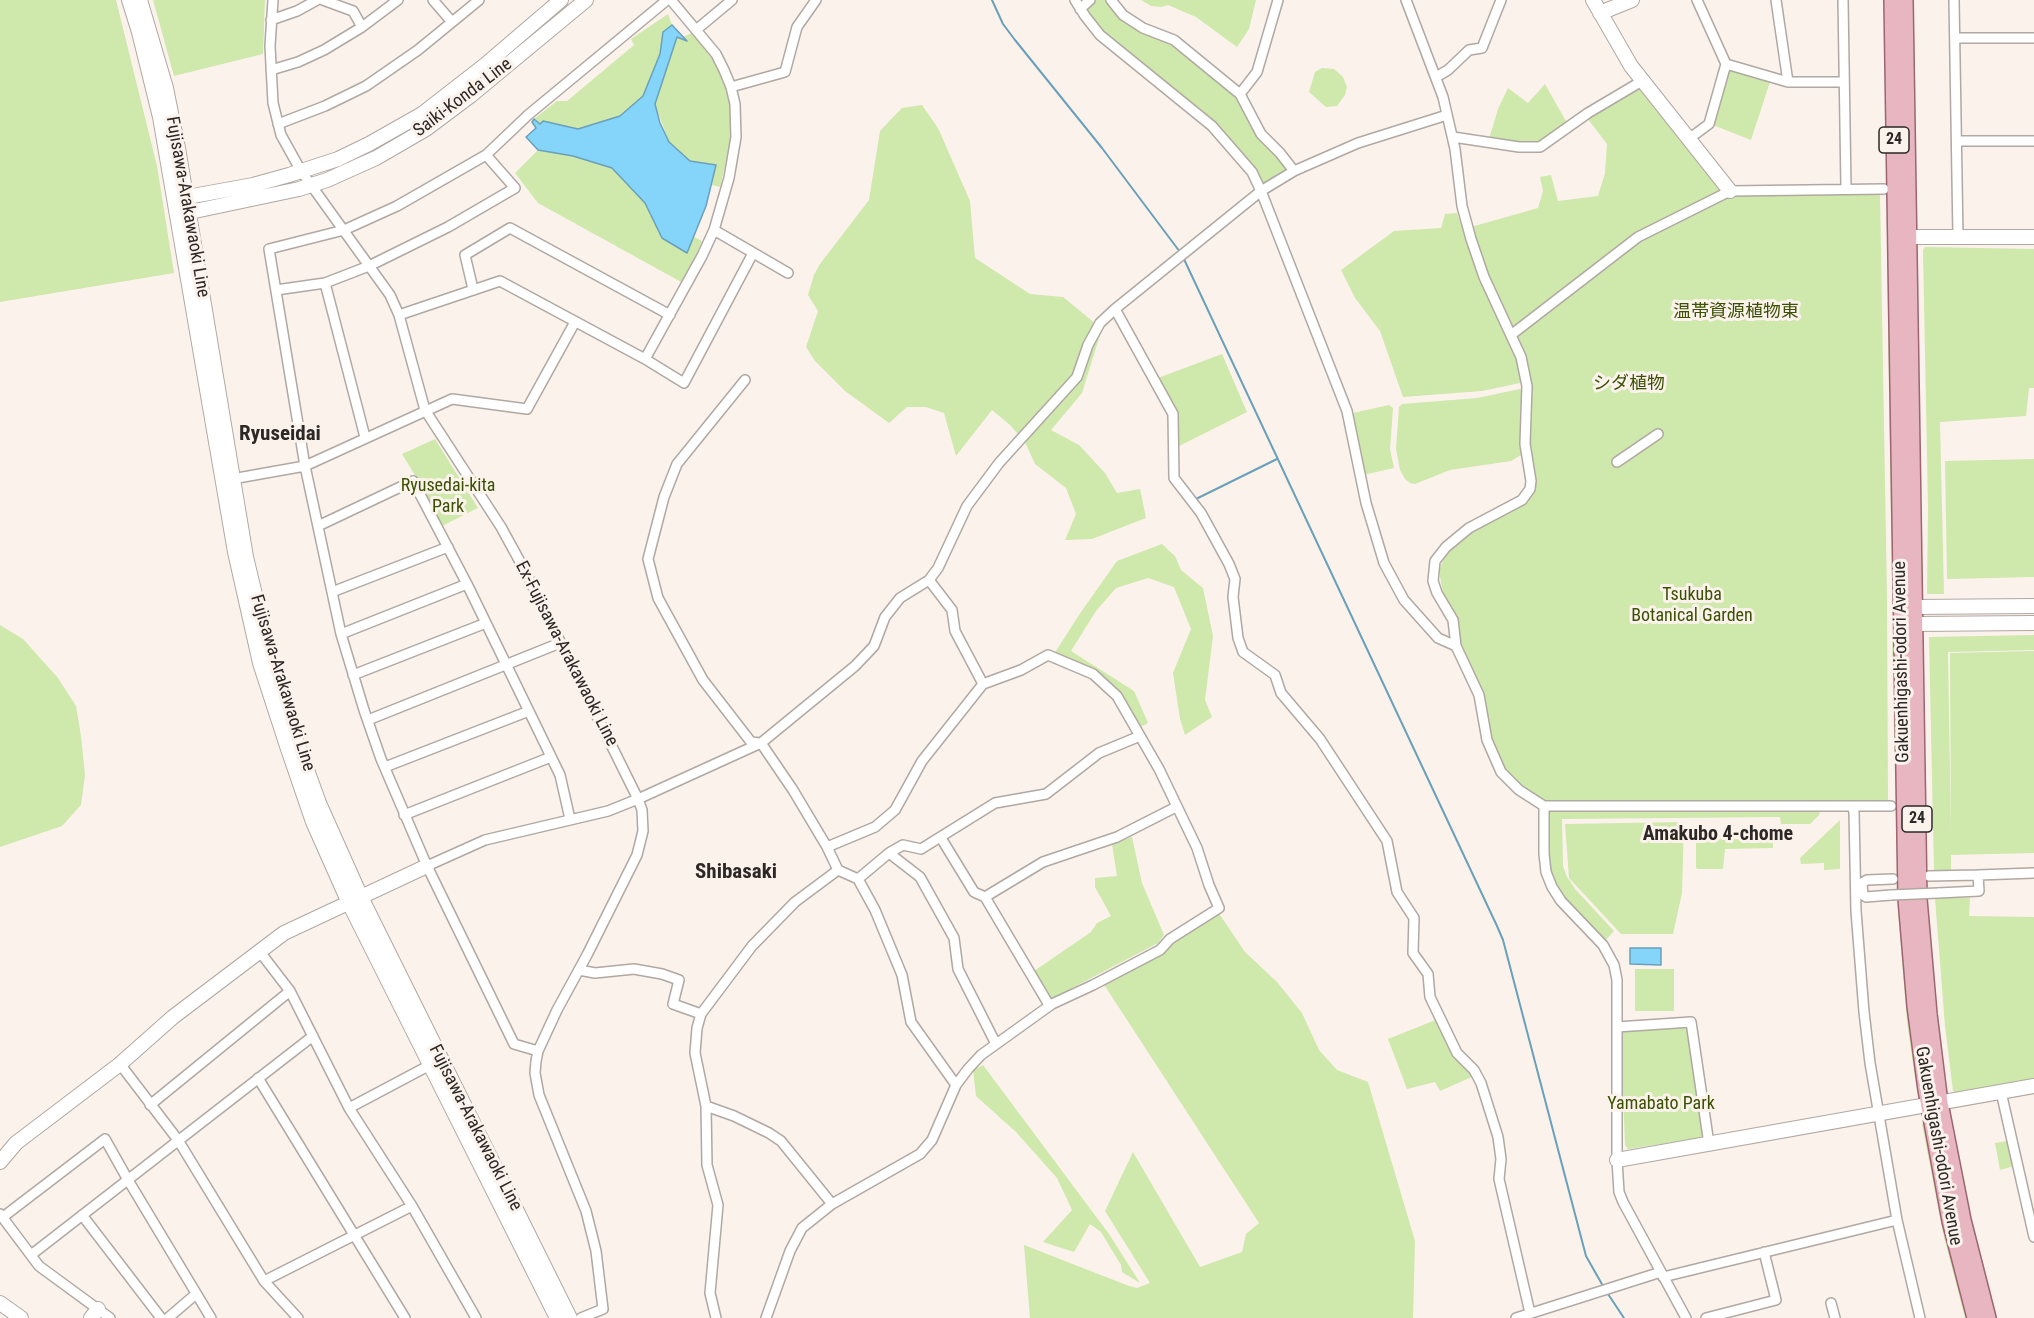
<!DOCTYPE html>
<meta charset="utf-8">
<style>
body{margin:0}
canvas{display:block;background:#fbf2ec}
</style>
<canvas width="2034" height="1318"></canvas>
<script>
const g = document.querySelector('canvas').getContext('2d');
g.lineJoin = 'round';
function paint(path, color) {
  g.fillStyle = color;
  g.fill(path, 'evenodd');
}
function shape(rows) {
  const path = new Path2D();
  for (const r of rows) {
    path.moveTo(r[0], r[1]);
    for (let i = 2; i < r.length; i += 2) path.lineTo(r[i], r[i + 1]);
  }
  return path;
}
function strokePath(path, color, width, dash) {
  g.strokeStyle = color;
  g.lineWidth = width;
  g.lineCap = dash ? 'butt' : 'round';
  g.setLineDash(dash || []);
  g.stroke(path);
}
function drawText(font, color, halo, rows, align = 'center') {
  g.font = font + ' "Roboto Condensed","Noto Sans JP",sans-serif';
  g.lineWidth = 6;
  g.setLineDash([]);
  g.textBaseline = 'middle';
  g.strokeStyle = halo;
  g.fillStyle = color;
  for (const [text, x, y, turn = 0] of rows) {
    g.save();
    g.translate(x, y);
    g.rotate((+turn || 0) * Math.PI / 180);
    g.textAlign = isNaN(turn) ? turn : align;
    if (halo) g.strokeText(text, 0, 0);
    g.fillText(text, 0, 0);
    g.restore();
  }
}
paint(shape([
 [0,0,116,0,157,166,174,273,0,302],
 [153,0,265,0,263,54,174,76],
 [1096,0,1107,0,1165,38,1234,93,1287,166,1288,169,1262,186,1217,127,1146,66,1101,32,1086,13,1087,9],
 [1141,0,1256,0,1249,29,1237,47,1196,17,1168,5,1161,7,1151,6],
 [668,14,672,25,663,32,660,54,643,96,620,116,578,129,544,121,540,124,534,119,557,101,567,101,634,45,631,39],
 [692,33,699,39,723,76,732,103,733,131,720,187,712,185,716,165,690,161,669,142,655,104,677,37,685,39,683,37],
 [1322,68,1334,69,1343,77,1347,87,1345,95,1337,106,1326,107,1309,92,1315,72],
 [1731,70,1770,82,1751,140,1713,125,1727,72],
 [1545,84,1567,123,1539,145,1489,139,1498,109,1508,88,1528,103],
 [1641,87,1722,191,1636,234,1514,327,1511,327,1488,277,1471,227,1538,208,1543,191,1540,177,1551,175,1558,201,1598,196,1605,173,1607,144,1587,118,1637,88],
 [922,105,938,128,970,201,975,258,1030,294,1063,297,1102,329,1082,393,1051,430,1079,445,1105,473,1117,493,1140,489,1146,518,1092,539,1065,540,1076,514,1066,488,1035,464,1025,442,1010,425,992,410,956,456,944,413,926,407,907,407,889,423,845,391,815,361,806,347,818,311,808,295,814,275,820,264,869,200,880,131,902,108],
 [538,150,573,156,612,168,645,203,662,238,686,252,694,237,702,241,683,283,538,203,515,173],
 [1880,193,1887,599,1888,802,1671,800,1542,801,1507,773,1491,740,1484,694,1459,645,1457,618,1444,598,1439,571,1447,551,1467,534,1533,492,1528,445,1531,382,1517,334,1641,239,1735,194],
 [1457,213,1479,276,1520,369,1520,383,1482,391,1403,397,1380,331,1355,298,1341,270,1394,231,1441,228,1445,214],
 [1925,247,2034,249,2034,388,2029,388,2026,416,1940,422,1944,594,1927,594,1928,507,1923,250],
 [1887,261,1891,261,1896,592,1892,592],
 [1222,354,1247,412,1179,446,1179,421,1158,378],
 [1520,389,1523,390,1523,454,1511,461,1450,470,1415,484,1410,483,1405,479,1400,470,1396,449,1399,407,1402,404,1477,398],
 [1389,405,1393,408,1390,449,1394,468,1363,475,1351,416,1353,413],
 [435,439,478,508,442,526,416,477,402,454],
 [2034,459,2034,577,1947,579,1945,461],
 [1162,544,1175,556,1181,570,1203,588,1213,636,1205,700,1212,717,1185,735,1180,719,1173,673,1191,629,1174,587,1148,578,1116,588,1096,611,1071,651,1134,691,1148,723,1136,729,1106,685,1052,657,1081,612,1117,561],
 [0,625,23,639,58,678,76,706,81,736,85,775,81,805,62,826,0,847],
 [2034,635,2034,650,1948,652,1951,837,1950,653,2034,651,2034,853,1951,855,1951,871,1934,871,1929,637],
 [1892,640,1897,641,1919,1084,1916,1085,1907,1022,1898,911],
 [1552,809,1818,810,1820,814,1810,824,1781,824,1780,817,1562,819,1563,866,1567,877,1576,890,1614,931,1605,941,1564,898,1555,884,1548,858,1549,812],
 [1840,820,1840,869,1824,870,1824,863,1801,864,1800,858],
 [1684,822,1682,893,1673,934,1621,934,1569,878,1565,824],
 [1132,837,1142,883,1164,935,1158,943,1051,999,1034,971,1091,932,1097,923,1111,916,1095,887,1095,878,1117,876,1112,844],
 [1696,839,1773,839,1773,848,1725,849,1723,869,1698,869,1696,868],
 [1935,898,1970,898,1969,916,2034,917,2034,1082,1960,1096,1953,1091,1945,1026],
 [1218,912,1245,952,1277,982,1302,1013,1319,1050,1337,1070,1368,1082,1415,1241,1413,1318,1030,1318,1024,1245,1129,1286,1137,1288,1150,1283,1105,1211,1133,1152,1200,1267,1242,1252,1246,1234,1259,1223,1103,983],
 [1635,969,1674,969,1674,1011,1635,1011],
 [1438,1019,1474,1076,1440,1091,1435,1082,1407,1089,1388,1039],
 [1684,1028,1688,1030,1703,1135,1700,1138,1628,1149,1625,1145,1621,1035,1624,1031],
 [983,1065,1109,1234,1140,1283,1122,1272,1121,1265,1101,1232,1090,1224,1074,1252,1043,1242,1072,1210,1057,1178,1016,1132,976,1096,973,1070],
 [1926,1123,1969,1318,1965,1318,1943,1233,1922,1124],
 [2007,1141,2014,1166,2000,1170,1995,1143]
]), '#cfe8ab');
const water = shape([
 [672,25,687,41,677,37,655,104,660,123,669,142,690,161,716,165,706,206,687,253,662,238,645,203,612,168,573,156,538,150,526,137,536,128,532,122,534,119,540,124,543,121,578,129,620,116,643,96,660,54,663,32,672,25],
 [1630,948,1661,948,1661,965,1630,964,1630,948]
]);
paint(water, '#85d4fa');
strokePath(water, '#6aa0ba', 1.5);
strokePath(shape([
 [992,0,1003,24,1015,40,1102,148,1180,252],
 [1183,257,1497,926,1503,940,1586,1256,1603,1286],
 [1196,499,1277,459],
 [1606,1291,1624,1318]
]), '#6aa0ba', 2);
const street = shape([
 [273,0,270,46,273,103,281,135,301,171,390,295,399,315,425,410,501,527,524,569,638,799,642,810,643,831,637,855,587,955,557,1010,538,1051,536,1061,535,1073,539,1095,586,1211,596,1251,603,1309,581,1318],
 [323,0,353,11,362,27],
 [433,0,452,22],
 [1075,0,1085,16,1100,35,1212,126,1252,172,1261,191,1347,411,1366,503,1384,563,1404,600,1438,638,1456,646],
 [1111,0,1123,15,1143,28,1174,40,1240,94,1261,134,1280,153,1294,171],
 [1406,0,1443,97,1455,149,1462,206,1471,239,1484,277,1521,357,1527,386,1525,444,1531,481,1530,489,1522,500,1469,528,1446,547,1435,561,1433,581,1437,593,1453,620,1456,646,1479,695,1487,740,1501,772,1519,790,1544,806,1544,854,1546,872,1552,887,1561,901,1603,945,1614,965,1617,980,1617,1160,1619,1192,1623,1202,1686,1318],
 [1776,0,1788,82],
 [1843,0,1846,188],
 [1954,0,1958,237],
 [1080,9,1090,0],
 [271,20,297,11,317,0],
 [696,30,732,0],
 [1955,38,2034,38],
 [1726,64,1788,82,1844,82],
 [271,70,298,62,324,50,362,27,398,0],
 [1436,77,1448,70,1469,50,1482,48,1501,0],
 [731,87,785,72,797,27,816,0],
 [1240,94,1257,72,1278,0],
 [278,124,325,106,366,86,418,50,479,0],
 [1453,137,1519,147,1540,147,1588,113,1642,81],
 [1690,138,1709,124,1726,64,1697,0],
 [1957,141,2034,141],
 [714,230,788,273],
 [325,283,365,437],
 [473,289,465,255,510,228,670,315],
 [276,290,325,283,369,266,448,227,515,188,486,155],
 [1115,309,1173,414,1174,478,1201,513,1229,564,1235,579,1233,597,1238,638,1243,652,1275,675,1281,693,1320,739,1387,841,1397,892,1414,918,1413,953,1428,974,1430,997,1457,1053,1474,1070,1481,1083,1498,1137,1501,1159,1499,1179,1530,1313],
 [399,315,500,281,645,359,684,383,753,253],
 [1511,335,1638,237,1730,191,1884,189],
 [645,359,702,256,714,230,729,178,736,137,735,104,731,87,724,70,716,54,671,0],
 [745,380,677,464,664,497,648,559,658,598,703,680,751,742,760,743],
 [1617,462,1658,434],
 [232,479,305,466,452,399,527,409,575,322],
 [318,526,413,481,467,584,560,775,570,819],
 [929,580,952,610,955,631,983,684],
 [332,592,448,547],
 [341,634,467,584],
 [353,675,486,623],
 [368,720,560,643],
 [761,743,793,790,827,847,838,870,858,879,889,853,903,845,921,849,995,803,1046,794,1099,753,1140,736],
 [385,767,529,711],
 [1544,806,1891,806],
 [1852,806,1854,812,1856,911,1864,1012,1870,1063,1897,1220,1920,1318],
 [404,815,551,757],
 [941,838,974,892,985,897,1049,1005],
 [889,853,920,877,954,938,958,969,996,1044],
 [427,866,485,840,608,811,638,799,761,743,855,666,874,646,885,617,900,598,929,580,938,568,967,506,999,463,1077,377,1088,345,1100,323,1115,309,1261,191,1294,171,1358,143,1447,115],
 [1929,876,1978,875],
 [858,879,875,910,902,975,911,1022,956,1085],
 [1938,893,1979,891,1978,875,2034,873],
 [1891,895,1866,897,1863,895,1862,883,1867,880,1893,879],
 [985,897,1043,862,1117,837,1176,807],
 [260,952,290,991,349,1108,412,1206,476,1318],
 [579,970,595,973,634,969,662,974,679,980,673,1004,701,1014],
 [1617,1027,1691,1022,1709,1144],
 [538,1051,514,1044,427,866,381,759,364,710,341,634,305,466,269,249,344,230,397,206,486,155,528,115,667,0],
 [120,1064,178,1140,264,1281,298,1318],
 [258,1078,405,1318],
 [2001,1092,2034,1237],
 [150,1105,290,991],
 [706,1106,734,1116,769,1133,781,1141,832,1204],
 [349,1108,430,1065],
 [0,1214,39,1266,110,1318],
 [82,1215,161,1318],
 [3,1217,105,1139,128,1180,211,1318],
 [31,1255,313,1036],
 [1663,1277,1897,1220],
 [264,1281,412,1206],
 [1831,1303,1835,1318],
 [168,1318,196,1294],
 [716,1318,710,1293,718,1205,707,1165,706,1106,695,1053,697,1028,701,1014,752,946,795,902,838,870],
 [766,1318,790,1251,802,1228,832,1204,920,1154,932,1140,956,1085,968,1069,981,1055,1052,1004,1093,985,1160,950,1170,939,1219,908,1209,885,1197,848,1159,769,1117,696,1093,674,1048,655,1021,670,983,684,922,761,895,810,875,827,827,847],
 [1516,1318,1661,1272],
 [1706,1318,1776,1300,1764,1252]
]);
const secondary = shape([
 [129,0,139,32,160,117,235,552,260,663,287,746,313,822,349,903,557,1318],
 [140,0,166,88,178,148,246,557,270,657,295,737,319,803,361,897,570,1318],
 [1593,0,1631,66,1730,191],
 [1600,13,1632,0],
 [182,201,187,197,253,185,289,175,338,159,369,144,422,114,485,65,561,0],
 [190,212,299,189,327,180,376,158,426,129,470,96,586,0],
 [1898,237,2034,237],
 [2034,606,1913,607,1901,615,1914,624,2034,623],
 [1617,1160,2034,1086],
 [0,1162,16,1143,120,1064,173,1017,284,933,427,866],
 [0,1303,21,1318],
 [91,1318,98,1309]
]);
const primary = shape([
 [1892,0,1906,899,1915,1006,1926,1090,1950,1221,1975,1318],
 [1905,0,1919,899,1929,1014,1940,1103,1963,1220,1988,1318]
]);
strokePath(street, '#b0a8a2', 12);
strokePath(secondary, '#b0a8a2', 16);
strokePath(primary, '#9c6570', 18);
strokePath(street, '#fff', 9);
strokePath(secondary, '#fff', 14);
strokePath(primary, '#e8b6c1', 15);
const streetBridge = shape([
 [1891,895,1938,893]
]);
strokePath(streetBridge, '#b0a8a2', 12, []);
strokePath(streetBridge, '#fff', 9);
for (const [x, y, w] of [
 [1894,140,30],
 [1917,819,30]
]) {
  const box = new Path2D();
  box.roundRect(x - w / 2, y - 13, w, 26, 4.5);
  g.fillStyle = '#fbf2ec';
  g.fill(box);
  strokePath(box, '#2b2826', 1.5);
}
drawText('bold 16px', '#2b2826', null, [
 ["24",1894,140],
 ["24",1917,819]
]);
drawText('18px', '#2b2826', '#fbf2ec', [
 ["Saiki-Konda Line",463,98,-37],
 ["Fujisawa-Arakawaoki Line",187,207,80],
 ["Ex-Fujisawa-Arakawaoki Line",566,654,63],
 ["Gakuenhigashi-odori Avenue",1902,662,-91],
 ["Fujisawa-Arakawaoki Line",282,683,73],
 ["Fujisawa-Arakawaoki Line",475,1128,63],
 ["Gakuenhigashi-odori Avenue",1938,1146,80]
]);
drawText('18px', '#3a5003', '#fbf2ec', [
 ["温帯資源植物東",1736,312],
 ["シダ植物",1629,384],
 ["Ryusedai-kita",448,486],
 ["Park",448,507],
 ["Tsukuba",1692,595],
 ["Botanical Garden",1692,616],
 ["Yamabato Park",1661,1104]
]);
drawText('bold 20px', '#2b2826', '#fbf2ec', [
 ["Amakubo 4-chome",1718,835]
]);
drawText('bold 21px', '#2b2826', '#fbf2ec', [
 ["Ryuseidai",280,435],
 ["Shibasaki",736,873]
]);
</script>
